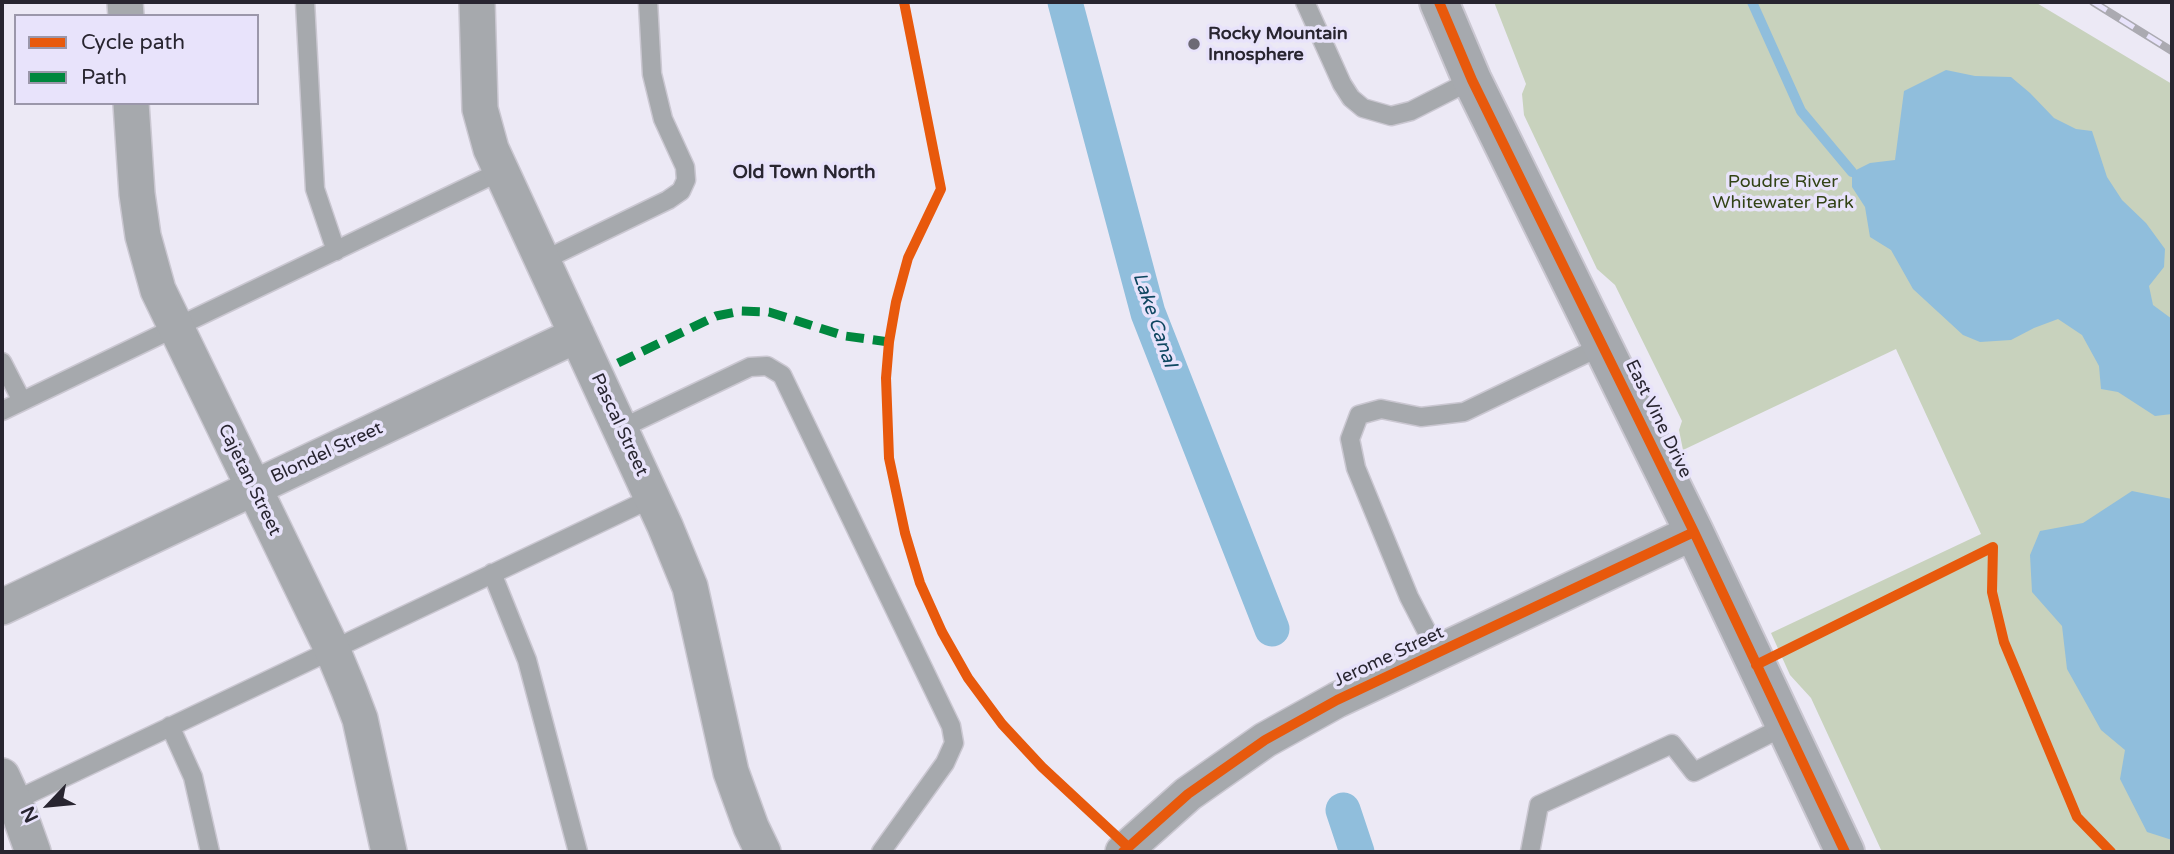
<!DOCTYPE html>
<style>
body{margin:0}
#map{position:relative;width:2174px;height:854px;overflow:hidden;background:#ece9f5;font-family:"Varela Round",sans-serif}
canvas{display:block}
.frame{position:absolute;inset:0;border:4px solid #282530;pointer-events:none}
.legend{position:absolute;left:14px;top:14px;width:245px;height:91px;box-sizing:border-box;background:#e8e3fb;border:2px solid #9b97aa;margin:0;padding:9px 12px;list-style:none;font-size:21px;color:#282530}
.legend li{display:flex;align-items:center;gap:14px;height:35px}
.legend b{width:35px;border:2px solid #9b97aa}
.north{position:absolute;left:14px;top:770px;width:70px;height:70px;-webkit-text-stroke:5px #e8e3fb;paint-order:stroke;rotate:244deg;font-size:19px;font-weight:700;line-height:28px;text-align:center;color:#282530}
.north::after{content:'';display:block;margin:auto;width:24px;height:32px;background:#282530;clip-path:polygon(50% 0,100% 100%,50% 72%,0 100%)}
</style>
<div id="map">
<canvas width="2174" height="854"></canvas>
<div class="frame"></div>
<ul class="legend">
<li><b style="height:9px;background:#e8590c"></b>Cycle path</li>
<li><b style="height:9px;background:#00873e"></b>Path</li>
</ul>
<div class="north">N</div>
</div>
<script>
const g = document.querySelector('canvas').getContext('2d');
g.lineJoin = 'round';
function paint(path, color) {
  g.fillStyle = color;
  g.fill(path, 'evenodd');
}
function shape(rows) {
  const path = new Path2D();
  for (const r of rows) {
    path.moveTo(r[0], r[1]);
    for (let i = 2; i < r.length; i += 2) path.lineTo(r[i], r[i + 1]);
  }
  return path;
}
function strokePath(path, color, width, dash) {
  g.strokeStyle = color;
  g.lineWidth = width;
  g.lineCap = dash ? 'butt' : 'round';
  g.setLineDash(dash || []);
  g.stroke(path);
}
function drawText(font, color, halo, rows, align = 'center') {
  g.font = font + ' "Varela Round",sans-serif';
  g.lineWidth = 7;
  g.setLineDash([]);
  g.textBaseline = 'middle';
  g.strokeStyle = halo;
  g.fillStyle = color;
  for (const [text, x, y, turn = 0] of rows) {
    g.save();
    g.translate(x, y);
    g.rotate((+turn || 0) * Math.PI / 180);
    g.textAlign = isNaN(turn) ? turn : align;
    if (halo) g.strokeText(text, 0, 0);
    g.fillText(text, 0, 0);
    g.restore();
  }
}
paint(shape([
 [1494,2,2035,2,2172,84,2172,852,1882,852,1811,698,1790,675,1771,633,1981,534,1896,349,1683,450,1679,430,1682,421,1615,285,1597,269,1524,115,1522,94,1526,84]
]), '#c8d2bd');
paint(shape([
 [1946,70,1975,76,2011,77,2030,93,2054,118,2076,129,2092,131,2107,177,2122,200,2146,223,2165,249,2164,267,2149,286,2153,305,2172,319,2172,414,2155,416,2118,392,2101,389,2099,366,2082,335,2058,319,2034,328,2011,340,1980,342,1963,335,1913,289,1891,250,1870,237,1865,207,1852,187,1852,172,1870,163,1895,160,1904,91],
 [2132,491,2172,499,2172,840,2147,832,2120,779,2125,750,2101,730,2067,669,2062,626,2032,592,2030,555,2040,531,2083,523]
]), '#90bedc');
strokePath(shape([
 [1752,2,1801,111,1852,172]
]), '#90bedc', 10);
strokePath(shape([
 [1065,2,1148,313,1272,629],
 [1343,810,1357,852]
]), '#90bedc', 35);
const service = shape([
 [305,2,315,189,336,251],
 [1305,2,1342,84,1351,98,1363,108,1391,116,1411,111,1472,80],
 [542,261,668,200,681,191,686,180,685,167,663,119,652,74,648,2],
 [2,362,22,401],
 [2,411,501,171],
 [620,429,750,367,767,366,782,375,951,726,954,743,945,763,881,852],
 [492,573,527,660,578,852],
 [1438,653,1409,597,1356,468,1350,439,1359,415,1381,409,1421,417,1464,412,1602,346],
 [170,726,193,777,210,852],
 [14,801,652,498],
 [1530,852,1539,805,1672,744,1694,772,1785,726]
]);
const minor = shape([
 [125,2,126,16],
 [477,2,480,109,491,149,665,526,690,587,731,772,751,827,763,852],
 [131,103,137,194,143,236,158,290,332,649,349,690,360,719,389,852],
 [2,607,577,335],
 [2,776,19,813,33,852],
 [1123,852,1188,794,1265,740,1337,700,1694,532]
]);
const secondary = shape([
 [1439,2,1472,80,1694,532,1845,852]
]);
strokePath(service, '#cac7d1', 21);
strokePath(minor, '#cac7d1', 38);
strokePath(secondary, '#cac7d1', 42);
strokePath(service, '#a6a9ad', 18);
strokePath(minor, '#a6a9ad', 35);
strokePath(secondary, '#a6a9ae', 38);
const rail = shape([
 [2093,2,2172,51]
]);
strokePath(rail, '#abaab1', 8);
strokePath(rail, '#e8e3fb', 5, [16]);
strokePath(shape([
 [618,363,716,316,741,311,769,312,845,336,889,342]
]), '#00873e', 9, [18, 9]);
strokePath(shape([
 [904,2,941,189,908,258,896,302,889,342,886,378,889,458,905,533,920,583,942,632,968,678,1002,724,1042,767,1128,847],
 [1439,2,1472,80,1694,532,1845,852],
 [1756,665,1993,547,1992,592,2004,642,2077,817,2111,852],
 [1123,852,1188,794,1265,740,1337,700,1694,532]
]), '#e8590c', 10);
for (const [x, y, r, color] of [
 [1194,44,7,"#6d6a75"]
]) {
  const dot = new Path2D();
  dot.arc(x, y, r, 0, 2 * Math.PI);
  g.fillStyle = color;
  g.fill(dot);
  strokePath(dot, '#e8e3fb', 2.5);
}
drawText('bold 18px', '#282530', '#e8e3fb', [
 ["Rocky Mountain",1208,34],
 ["Innosphere",1208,55]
], 'left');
drawText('18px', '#324316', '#e8e3fb', [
 ["Poudre River",1783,182],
 ["Whitewater Park",1783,203]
]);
drawText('18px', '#282530', '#e8e3fb', [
 ["East Vine Drive",1658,419,64],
 ["Pascal Street",619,425,65],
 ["Blondel Street",327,453,-25],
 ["Cajetan Street",249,480,64],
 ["Jerome Street",1389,657,-25]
]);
drawText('bold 19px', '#282530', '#e8e3fb', [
 ["Old Town North",804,173]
]);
drawText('italic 19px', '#0f4761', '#e8e3fb', [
 ["Lake Canal",1154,320,71]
]);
</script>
